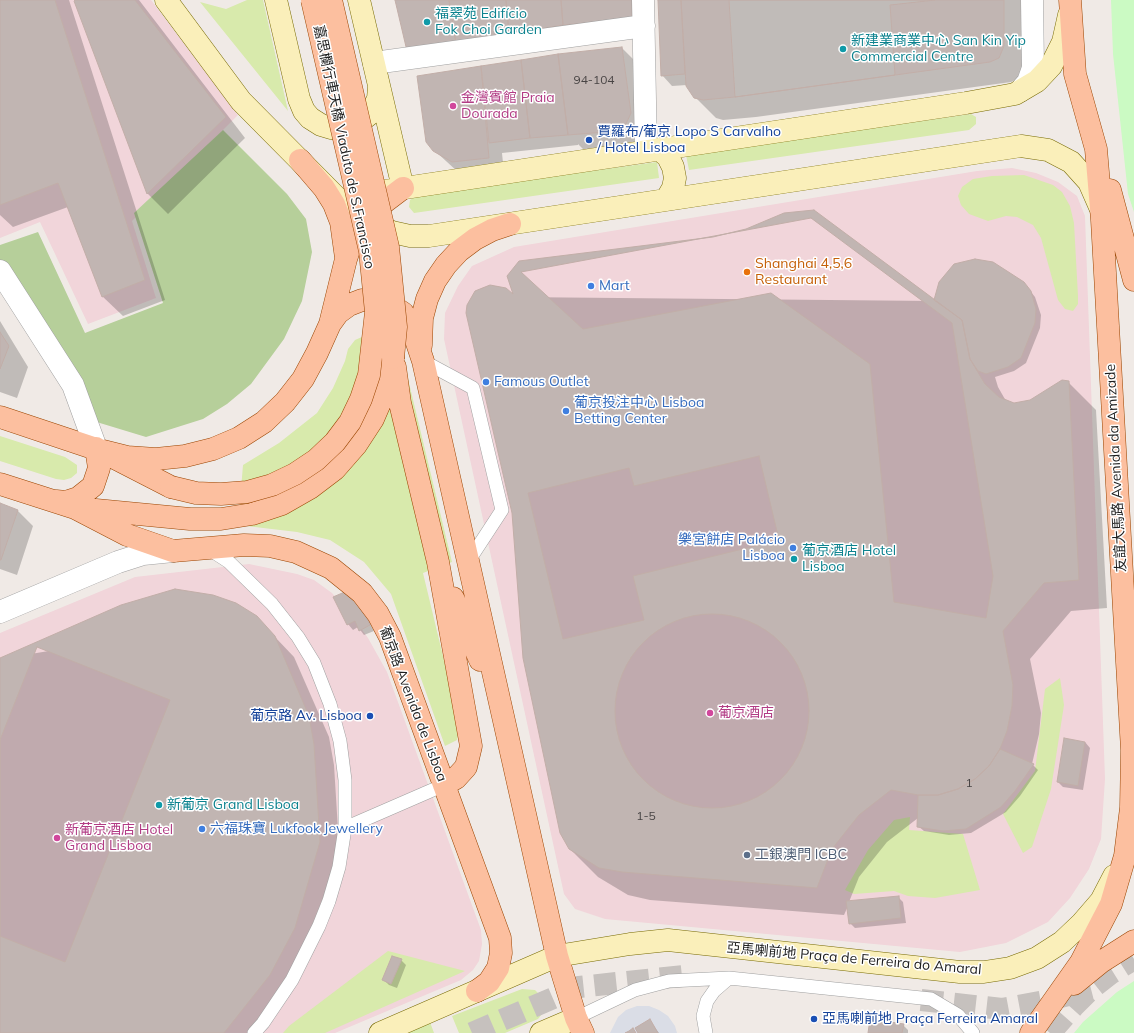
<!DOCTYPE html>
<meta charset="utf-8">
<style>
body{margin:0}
canvas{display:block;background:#f0eae6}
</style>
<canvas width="1134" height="1033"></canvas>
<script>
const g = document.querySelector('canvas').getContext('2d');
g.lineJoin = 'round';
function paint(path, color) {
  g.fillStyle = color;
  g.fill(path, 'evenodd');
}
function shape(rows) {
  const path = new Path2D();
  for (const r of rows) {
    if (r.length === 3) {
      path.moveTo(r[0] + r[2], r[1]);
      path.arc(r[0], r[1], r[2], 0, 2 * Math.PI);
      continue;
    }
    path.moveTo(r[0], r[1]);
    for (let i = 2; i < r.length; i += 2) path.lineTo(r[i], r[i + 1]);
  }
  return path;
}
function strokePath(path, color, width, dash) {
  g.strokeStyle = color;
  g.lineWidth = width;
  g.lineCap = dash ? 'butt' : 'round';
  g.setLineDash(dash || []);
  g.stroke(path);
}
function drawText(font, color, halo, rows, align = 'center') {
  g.font = font + ' Mulish,"Noto Sans SC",sans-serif';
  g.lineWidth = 3;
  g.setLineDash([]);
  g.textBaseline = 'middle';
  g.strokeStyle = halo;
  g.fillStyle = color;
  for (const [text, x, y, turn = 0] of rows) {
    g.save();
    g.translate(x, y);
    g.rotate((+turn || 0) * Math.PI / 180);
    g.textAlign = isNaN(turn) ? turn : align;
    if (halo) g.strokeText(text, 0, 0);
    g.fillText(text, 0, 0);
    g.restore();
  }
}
paint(shape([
 [0,0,151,0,238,115,132,221,156,298,88,324,40,222,0,238],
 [1012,168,1036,173,1058,182,1077,196,1085,216,1105,779,1101,839,1089,869,1070,898,1048,922,1006,943,960,952,605,919,575,909,564,894,444,339,445,313,458,286,472,266,514,247,977,171],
 [249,564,297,574,314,580,332,593,353,617,368,638,387,672,481,930,482,944,479,961,473,970,461,980,335,1033,0,1033,0,633,135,577]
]), '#f1d5da');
paint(shape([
 [247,0,263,0,288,111,200,2,226,9],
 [971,114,976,117,976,124,969,130,689,170,686,155],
 [657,162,659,178,414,213,409,207,410,200,418,195],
 [1024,175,1053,185,1062,192,1070,206,1074,223,1078,296,1078,304,1073,311,1065,309,1058,300,1041,238,1033,225,1017,217,1006,216,988,221,969,214,961,205,958,196,962,187,973,179,992,176],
 [371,333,403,358,452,562,423,573,460,727,457,740,445,746,391,594,364,562,330,540,297,532,238,525,243,465,279,443,317,413,333,388,345,361,348,349,355,340],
 [0,436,65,457,77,465,77,473,71,478,64,480,56,479,0,461],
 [1060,678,1064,705,1051,789,1032,847,1023,853,1003,814,1035,771,1045,689],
 [910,817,909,830,963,834,980,890,935,898,908,896,894,891,854,894,845,890,868,850,894,820],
 [388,951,465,971,325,1033,283,1033,289,1026],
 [522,989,535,990,541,996,544,1005,542,1014,538,1019,505,1033,459,1033,452,1016],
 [430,1022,434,1033,402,1033]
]), '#d8eaac');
paint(shape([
 [223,130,287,194,306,219,312,252,302,301,284,339,251,384,227,404,203,419,146,437,90,420,0,271,0,245,38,232,85,333,163,303,134,213]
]), '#b6cf9a');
paint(shape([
 [1111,0,1134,0,1134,212,1128,194,1113,54],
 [1134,981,1134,1033,1074,1033,1083,1022,1117,992]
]), '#cbfac3');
paint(shape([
 [637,1006,649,1006,659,1010,668,1016,675,1026,677,1033,610,1033,618,1017,626,1010]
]), '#dadde6');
paint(shape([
 [0,0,69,0,165,300,123,316,102,296,68,207,13,227,0,215],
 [76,0,139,0,245,138,168,214,148,194,75,1],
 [396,0,647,0,647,33,424,66],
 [659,0,1024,0,1024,66,1019,78,1011,82,756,117,723,120,716,118,695,97,687,85,672,86,662,75],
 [622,48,637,63,641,141,584,150,578,144,578,145,502,153,504,173,459,173,434,150,418,77,558,55],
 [1023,282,1035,297,1041,315,1040,328,1026,363,1014,371,995,377,998,387,1006,401,1013,404,1031,401,1068,382,1096,410,1107,608,1071,611,1030,659,1041,713,1039,734,1032,764,1038,770,1020,796,1006,812,971,833,949,835,924,831,918,826,918,818,887,842,859,877,849,902,898,897,903,902,906,923,855,928,850,923,848,906,844,915,650,900,628,895,598,877,570,849,513,513,467,313,471,298,482,288,497,286,505,289,514,297,935,301],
 [0,321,28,367,17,398,0,392],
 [0,504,18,511,33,526,17,575,0,569],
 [347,592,361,604,374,631,364,635,358,627,353,630,348,624],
 [256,617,294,657,329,737,334,765,340,862,315,949,290,995,260,1033,0,1033,0,659],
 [1085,742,1090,748,1083,790,1063,787,1058,782],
 [401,960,406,965,397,988,389,985,384,980],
 [650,1021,659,1033,639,1033],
 [903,1025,908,1030,908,1033,869,1033]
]), '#0003');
const building = shape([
 [0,0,55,0,145,280,102,297,58,183,0,205,0,0],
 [75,0,135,0,226,117,147,194,74,1,75,0],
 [395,0,449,0,456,43,407,51,395,0],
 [449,0,506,0,509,34,456,43,449,0],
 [506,0,561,0,563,25,509,34,506,0],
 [561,0,632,0,632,18,563,25,561,0],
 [658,0,681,0,685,74,661,76,658,0],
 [681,0,1004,0,1004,46,999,58,990,62,735,97,703,100,694,98,686,86,681,0],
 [729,0,935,0,890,5,895,75,735,97,729,0],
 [622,47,631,113,625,126,618,131,568,135,558,54,622,47],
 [558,54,568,135,530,138,521,60,558,54],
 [521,60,530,138,489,143,481,66,521,60],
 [481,66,489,158,452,162,433,151,426,142,417,76,481,66],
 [814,210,962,320,970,359,985,384,999,397,1014,403,1030,400,1062,380,1069,381,1079,580,1044,583,1003,631,1013,685,1012,706,1007,731,1000,749,989,766,975,779,958,789,938,795,918,795,891,790,859,815,832,849,817,888,622,872,599,868,569,849,560,833,523,658,512,513,466,313,467,305,475,291,490,285,506,288,513,294,507,276,519,261,713,237,746,229,784,213,814,210],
 [811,218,952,323,993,576,986,618,894,602,870,364,771,293,583,329,521,272,811,218],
 [975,259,993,262,1024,282,1031,291,1036,309,1035,323,1021,358,1008,367,986,374,978,371,970,359,962,320,934,300,939,282,954,264,975,259],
 [0,332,9,346,0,369,0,332],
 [759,456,779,540,633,576,644,620,563,639,528,493,629,468,634,486,759,456],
 [0,503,18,510,1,560,0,560,0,503],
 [175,589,213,595,236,603,257,616,275,636,309,716,314,744,320,842,295,928,270,975,224,1033,0,1033,0,658,121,605,175,589],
 [347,591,352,600,357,598,370,625,359,631,355,621,347,625,333,597,347,591],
 [712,711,97],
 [37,647,170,700,65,962,0,936,0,740,37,647],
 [1064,738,1085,742,1078,786,1057,782,1064,738],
 [1000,749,1034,764,1015,791,1001,807,966,829,943,831,917,827,918,795,938,795,958,789,975,779,989,766,1000,749],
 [899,896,901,918,849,924,846,901,899,896],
 [392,956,402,959,391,984,382,980,392,956],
 [650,1019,658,1033,638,1033,635,1028,650,1019],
 [870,1019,904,1024,902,1033,868,1033,870,1019],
 [633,1028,636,1033,625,1033,629,1031,633,1028]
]);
paint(building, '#c1b5b2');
strokePath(building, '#c2aea8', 1);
strokePath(shape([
 [921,1000,1002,1009,1045,1001,1091,989],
 [472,1033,579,987,683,976],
 [1050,1033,1074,1006,1091,989,1110,974,1134,959]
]), '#c6c1be', 22, [22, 11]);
const lane = shape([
 [423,361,473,388,502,510,468,562],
 [209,549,229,562,272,604,298,637,314,663,330,704,340,741,345,780,345,828,339,867,329,901,319,926,292,980,263,1023,254,1033],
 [345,828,444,785],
 [576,1018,635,990,669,981,729,978,931,999,958,1015,973,1033],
 [706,1033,703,1016,707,1001,714,991,729,978]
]);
const street = shape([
 [643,0,646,151],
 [374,63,644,26],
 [1020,91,1028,82,1033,68,1032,0],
 [0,271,73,385,96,448],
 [0,612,118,562,143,554,173,551]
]);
const secondary = shape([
 [166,0,241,101,344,205,365,221,392,232,410,236,429,236,1021,146,1048,150,1071,162,1089,182,1100,207],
 [276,0,299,99,304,111,310,118,321,125,331,128,340,129,356,125,371,113,378,99,379,87],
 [359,0,403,188],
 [659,149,668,157,673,167,675,178,673,188,666,200],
 [385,191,966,103,1015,94,1037,81,1051,66,1063,42,1069,15],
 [380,1033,557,956,630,944,668,940,960,972,984,972,1010,968,1037,958,1062,942,1082,923,1101,901,1114,876],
 [541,1033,576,1018]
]);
const primary = shape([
 [300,160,324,188,334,204,341,222,346,258],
 [1110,190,1134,280],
 [330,324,338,313,349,305,362,300,377,300,391,305,403,313,411,325,423,361,557,956,576,1018,583,1033],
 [421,345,422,318,427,299,435,281,446,265,459,251,475,239,492,230,510,224],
 [395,367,400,403,438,562,471,746,466,767,456,778,444,785],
 [0,417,99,450,171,487],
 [99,450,127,457,156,459,185,456,213,449,239,438,264,422,285,402,303,379,317,353,330,324,346,259,352,241,362,225,374,210,403,188],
 [0,484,75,508,190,519,221,519,252,514,282,504,310,488,335,469,356,445,373,419,386,389,393,358],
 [56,501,66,502,78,498,93,486,99,468,96,448],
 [75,508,127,535,173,551,244,545,270,546,296,552,331,568,362,593,378,614,390,637,500,938,501,953,498,968,489,982,477,991],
 [453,598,480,660],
 [1074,984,1101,962,1134,941],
 [1031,1033,1081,962,1111,904,1125,856,1131,808,1132,750,1102,220,1096,149,1075,74,1070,0]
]);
strokePath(lane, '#a0a0a0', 14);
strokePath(street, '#a0a0a0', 23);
strokePath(secondary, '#786b05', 23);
strokePath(primary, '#9b4500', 23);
strokePath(lane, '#fff', 13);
strokePath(street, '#fff', 22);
strokePath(secondary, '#faefba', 22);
strokePath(primary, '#fcbf9f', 22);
const primaryBridge = shape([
 [331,0,388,247,396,327,393,358],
 [171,487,196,493,221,494,247,492,272,485,295,474,316,460,335,442,350,422,361,399,369,375,376,312,370,251,312,0]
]);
strokePath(primaryBridge, '#9b4500', 23, []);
strokePath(primaryBridge, '#fcbf9f', 22);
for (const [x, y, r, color] of [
 [427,22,4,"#0f9aa8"],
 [843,49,4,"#0f9aa8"],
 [453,106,4,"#d1479c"],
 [589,140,4,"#1a4fb4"],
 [747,272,4,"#e8710a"],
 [591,286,4,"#3f7fe0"],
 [486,382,4,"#3f7fe0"],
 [566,411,4,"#3f7fe0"],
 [793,548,4,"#3f7fe0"],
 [794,559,4,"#0f9aa8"],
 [710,713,4,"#d1479c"],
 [370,716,4,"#1a4fb4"],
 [159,805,4,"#0f9aa8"],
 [202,829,4,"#3f7fe0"],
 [57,838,4,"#d1479c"],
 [747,855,4,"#5c6f8a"],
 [814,1019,4,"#1a4fb4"]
]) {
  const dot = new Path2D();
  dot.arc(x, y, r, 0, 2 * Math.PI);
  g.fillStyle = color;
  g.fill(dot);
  strokePath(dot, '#fff', 1.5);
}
drawText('12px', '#484444', null, [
 ["94-104",594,80],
 ["1",969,783],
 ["1-5",646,816]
]);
drawText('14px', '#0d838f', '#fff', [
 ["福翠苑 Edifício",435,14],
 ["Fok Choi Garden",435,30],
 ["新建業商業中心 San Kin Yip",851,41],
 ["Commercial Centre",851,57],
 ["葡京酒店 Hotel",802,551],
 ["Lisboa",802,567],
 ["新葡京 Grand Lisboa",167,805]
], 'left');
drawText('14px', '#b23c85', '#fff', [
 ["金灣賓館 Praia",461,98],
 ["Dourada",461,114],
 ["葡京酒店",718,713],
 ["新葡京酒店 Hotel",65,830],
 ["Grand Lisboa",65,846]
], 'left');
drawText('14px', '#164399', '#fff', [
 ["賈羅布/葡京 Lopo S Carvalho",597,132],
 ["/ Hotel Lisboa",597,148],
 ["葡京路 Av. Lisboa",362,716,"right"],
 ["亞馬喇前地 Praça Ferreira Amaral",822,1019]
], 'left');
drawText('14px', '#1f1f1f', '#fff', [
 ["嘉思欄行車天橋 Viaduto de S.Francisco",344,147,78],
 ["友誼大馬路 Avenida da Amizade",1116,468,-93],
 ["葡京路 Avenida de Lisboa",413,704,69],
 ["亞馬喇前地 Praça de Ferreira do Amaral",854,959,5]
]);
drawText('14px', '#c56008', '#fff', [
 ["Shanghai 4,5,6",755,264],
 ["Restaurant",755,280]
], 'left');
drawText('14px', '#366cbe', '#fff', [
 ["Mart",599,286],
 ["Famous Outlet",494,382],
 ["葡京投注中心 Lisboa",574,403],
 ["Betting Center",574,419],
 ["樂宮餅店 Palácio",785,540,"right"],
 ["Lisboa",785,556,"right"],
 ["六福珠寶 Lukfook Jewellery",210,829]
], 'left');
drawText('14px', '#4e5e75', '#fff', [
 ["工銀澳門 ICBC",755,855]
], 'left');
</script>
